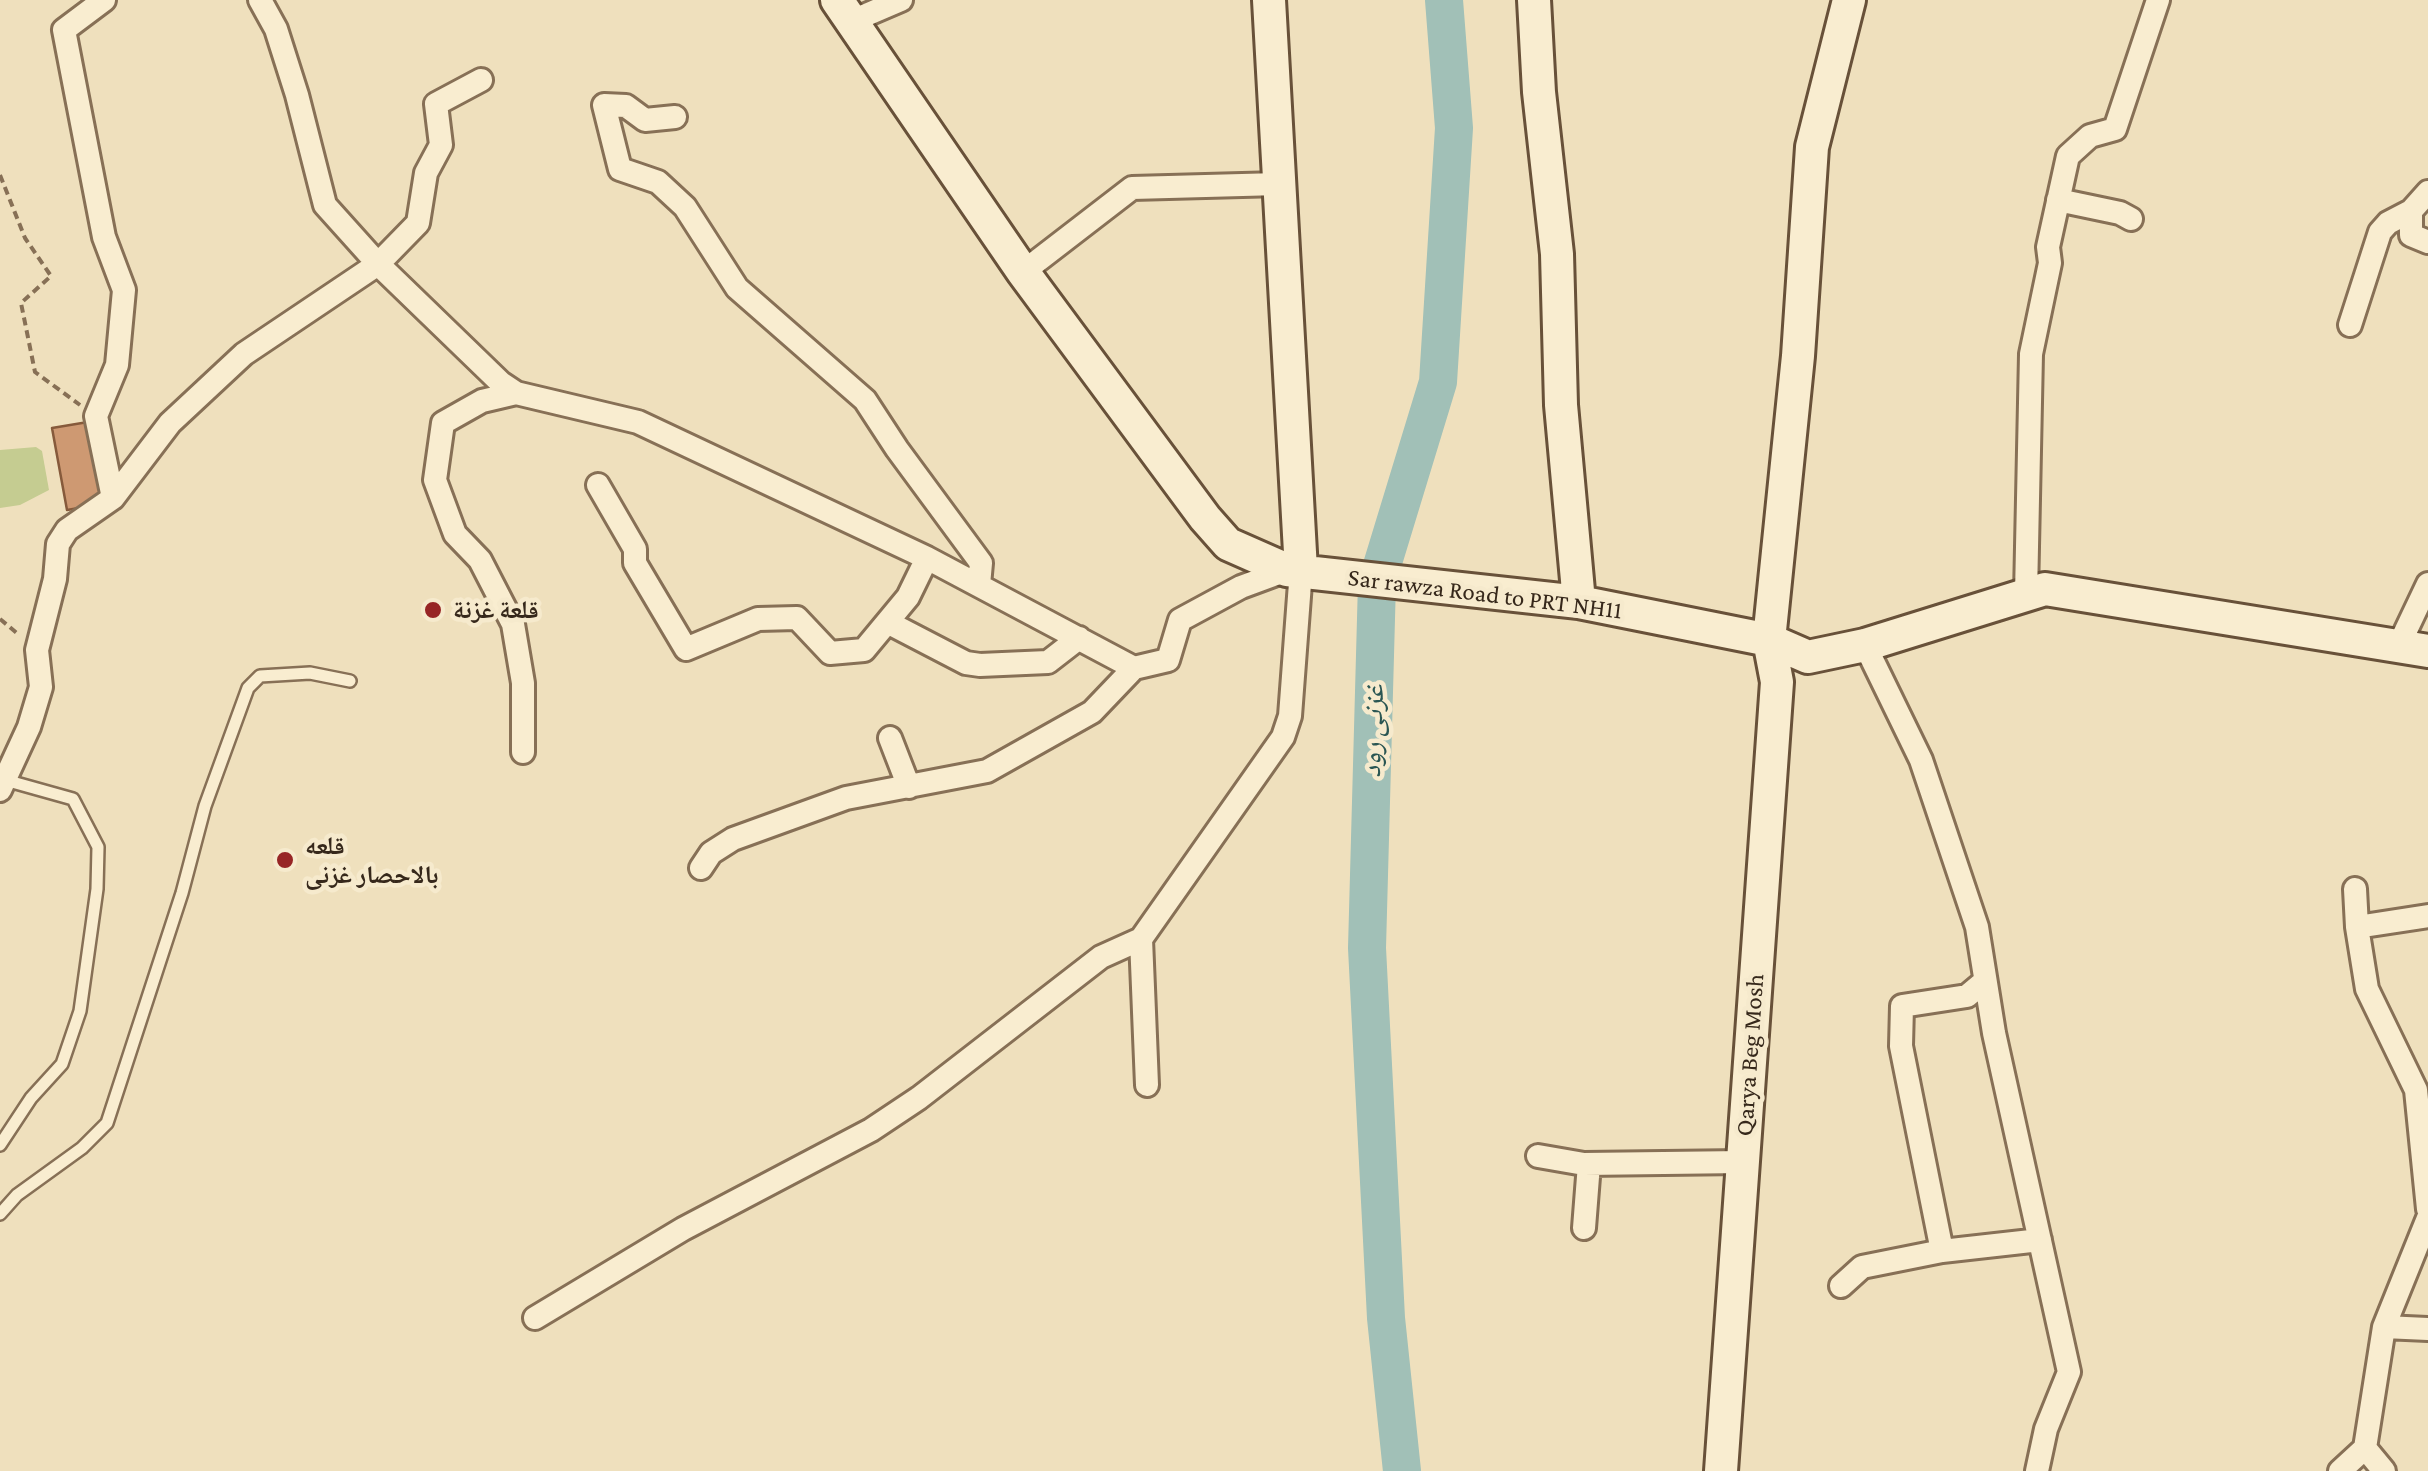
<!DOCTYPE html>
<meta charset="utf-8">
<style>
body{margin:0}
canvas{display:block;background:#efe0bd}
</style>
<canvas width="2428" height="1471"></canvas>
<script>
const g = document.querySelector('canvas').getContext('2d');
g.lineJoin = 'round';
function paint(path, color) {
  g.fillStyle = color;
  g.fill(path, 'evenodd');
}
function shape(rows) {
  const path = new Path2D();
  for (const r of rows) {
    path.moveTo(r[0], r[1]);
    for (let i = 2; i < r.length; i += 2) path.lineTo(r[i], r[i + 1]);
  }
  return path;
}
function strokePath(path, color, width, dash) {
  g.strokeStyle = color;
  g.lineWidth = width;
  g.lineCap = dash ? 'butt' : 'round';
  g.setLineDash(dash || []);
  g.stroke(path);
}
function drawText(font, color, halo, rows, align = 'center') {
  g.font = font + ' "Crimson Pro","Noto Naskh Arabic",serif';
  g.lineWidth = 9;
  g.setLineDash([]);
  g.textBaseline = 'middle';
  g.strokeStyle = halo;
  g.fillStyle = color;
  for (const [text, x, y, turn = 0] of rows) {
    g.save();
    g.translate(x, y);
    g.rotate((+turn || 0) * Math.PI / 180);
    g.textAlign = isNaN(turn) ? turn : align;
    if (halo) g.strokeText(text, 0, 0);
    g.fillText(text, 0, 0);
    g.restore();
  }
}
paint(shape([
 [36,447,42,451,49,490,20,505,0,508,0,450]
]), '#c5cc91');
strokePath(shape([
 [1402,1471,1386,1318,1367,948,1377,582,1438,382,1454,128,1444,0]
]), '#a1c0b7', 38);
const building = shape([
 [88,422,102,504,67,510,52,428,88,422]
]);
paint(building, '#ce9972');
strokePath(building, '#865a3b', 2.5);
const lane = shape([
 [0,1145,31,1098,62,1064,80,1011,97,889,98,847,73,799,5,780],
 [0,1214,17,1195,82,1148,107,1123,182,893,205,806,248,688,260,676,310,673,350,681]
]);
const street = shape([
 [104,0,64,30,104,237,124,290,117,365,96,416,113,498],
 [260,0,276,29,297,95,325,205,378,264,501,383,516,393,638,422,927,558,1134,668],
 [852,21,901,0],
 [675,117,645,120,626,106,604,105,620,169,658,182,685,207,737,288,865,400,897,449,981,563,979,585],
 [2428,192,2411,211,2411,235,2428,242],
 [2058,200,2120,213,2131,219],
 [1023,272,1132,188,1279,184],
 [2350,325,2380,232,2388,223,2411,211],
 [516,393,482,401,443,423,435,480,455,534,480,560,513,624,523,683,523,752],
 [598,485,635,549,635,563,686,649,758,619,797,618,830,653,864,650,908,597,927,558],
 [2026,595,2031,354,2050,263,2048,247,2068,156,2090,136,2115,129,2158,0],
 [889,623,966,663,980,665,1048,662,1079,638],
 [1865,645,1921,760,1977,927,1994,1033,2069,1372,2046,1429,2037,1471],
 [2399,645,2428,584],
 [890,738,909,787],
 [0,790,29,727,41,687,37,650,55,579,58,544,67,530,113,498,170,423,244,354,378,264,418,223,426,173,441,145,436,104,481,80],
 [701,868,711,853,733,839,846,798,987,771,1092,712,1134,668,1168,660,1180,620,1241,587,1287,570],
 [2355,889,2357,927,2367,989,2416,1090,2428,1209],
 [2357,927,2428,916],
 [1141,939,1147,1085],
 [1538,1156,1584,1164,1743,1162],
 [1584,1228,1589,1164],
 [1942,1251,1901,1046,1902,1006,1967,996,1985,981],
 [1841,1286,1862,1267,1942,1251,2040,1240],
 [535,1318,683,1229,871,1130,919,1098,1101,957,1141,939,1283,737,1290,716,1301,570],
 [2384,1327,2428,1329],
 [2365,1448,2384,1471],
 [2340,1471,2365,1448,2384,1327,2428,1218]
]);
const secondary = shape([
 [837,0,1023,272,1205,518,1228,544,1287,570,1579,602,1769,640,1808,657,1865,645,2045,589,2428,651],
 [1269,0,1301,570],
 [1534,0,1539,92,1557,254,1561,405,1579,602],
 [1721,1471,1777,682,1769,640,1798,356,1812,147,1849,0]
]);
strokePath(lane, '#877056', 16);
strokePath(street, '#877056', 28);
strokePath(secondary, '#685139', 38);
strokePath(shape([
 [0,175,25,238,51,276,21,303,35,372,80,405],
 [0,619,18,634]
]), '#877056', 4, [8, 5]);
strokePath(lane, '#f9edd0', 11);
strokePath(street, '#f9edd0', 22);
strokePath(secondary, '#f9edd0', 32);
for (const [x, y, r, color] of [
 [433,610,10,"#972525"],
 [285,860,10,"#972525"]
]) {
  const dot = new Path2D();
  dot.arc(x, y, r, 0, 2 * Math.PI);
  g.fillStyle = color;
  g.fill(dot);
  strokePath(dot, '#f6eacd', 4);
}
drawText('25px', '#36281b', '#f6eacd', [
 ["Sar rawza Road to PRT NH11",1485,594,7],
 ["Qarya Beg Mosh",1750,1055,-86]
]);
drawText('bold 25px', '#36281b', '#f6eacd', [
 ["قلعة غزنة",453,610],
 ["قلعه",305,846],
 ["بالاحصار غزنی",305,875]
], 'left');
drawText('italic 28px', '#2a5653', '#f6eacd', [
 ["غزنی رود",1373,731,-88]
]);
</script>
